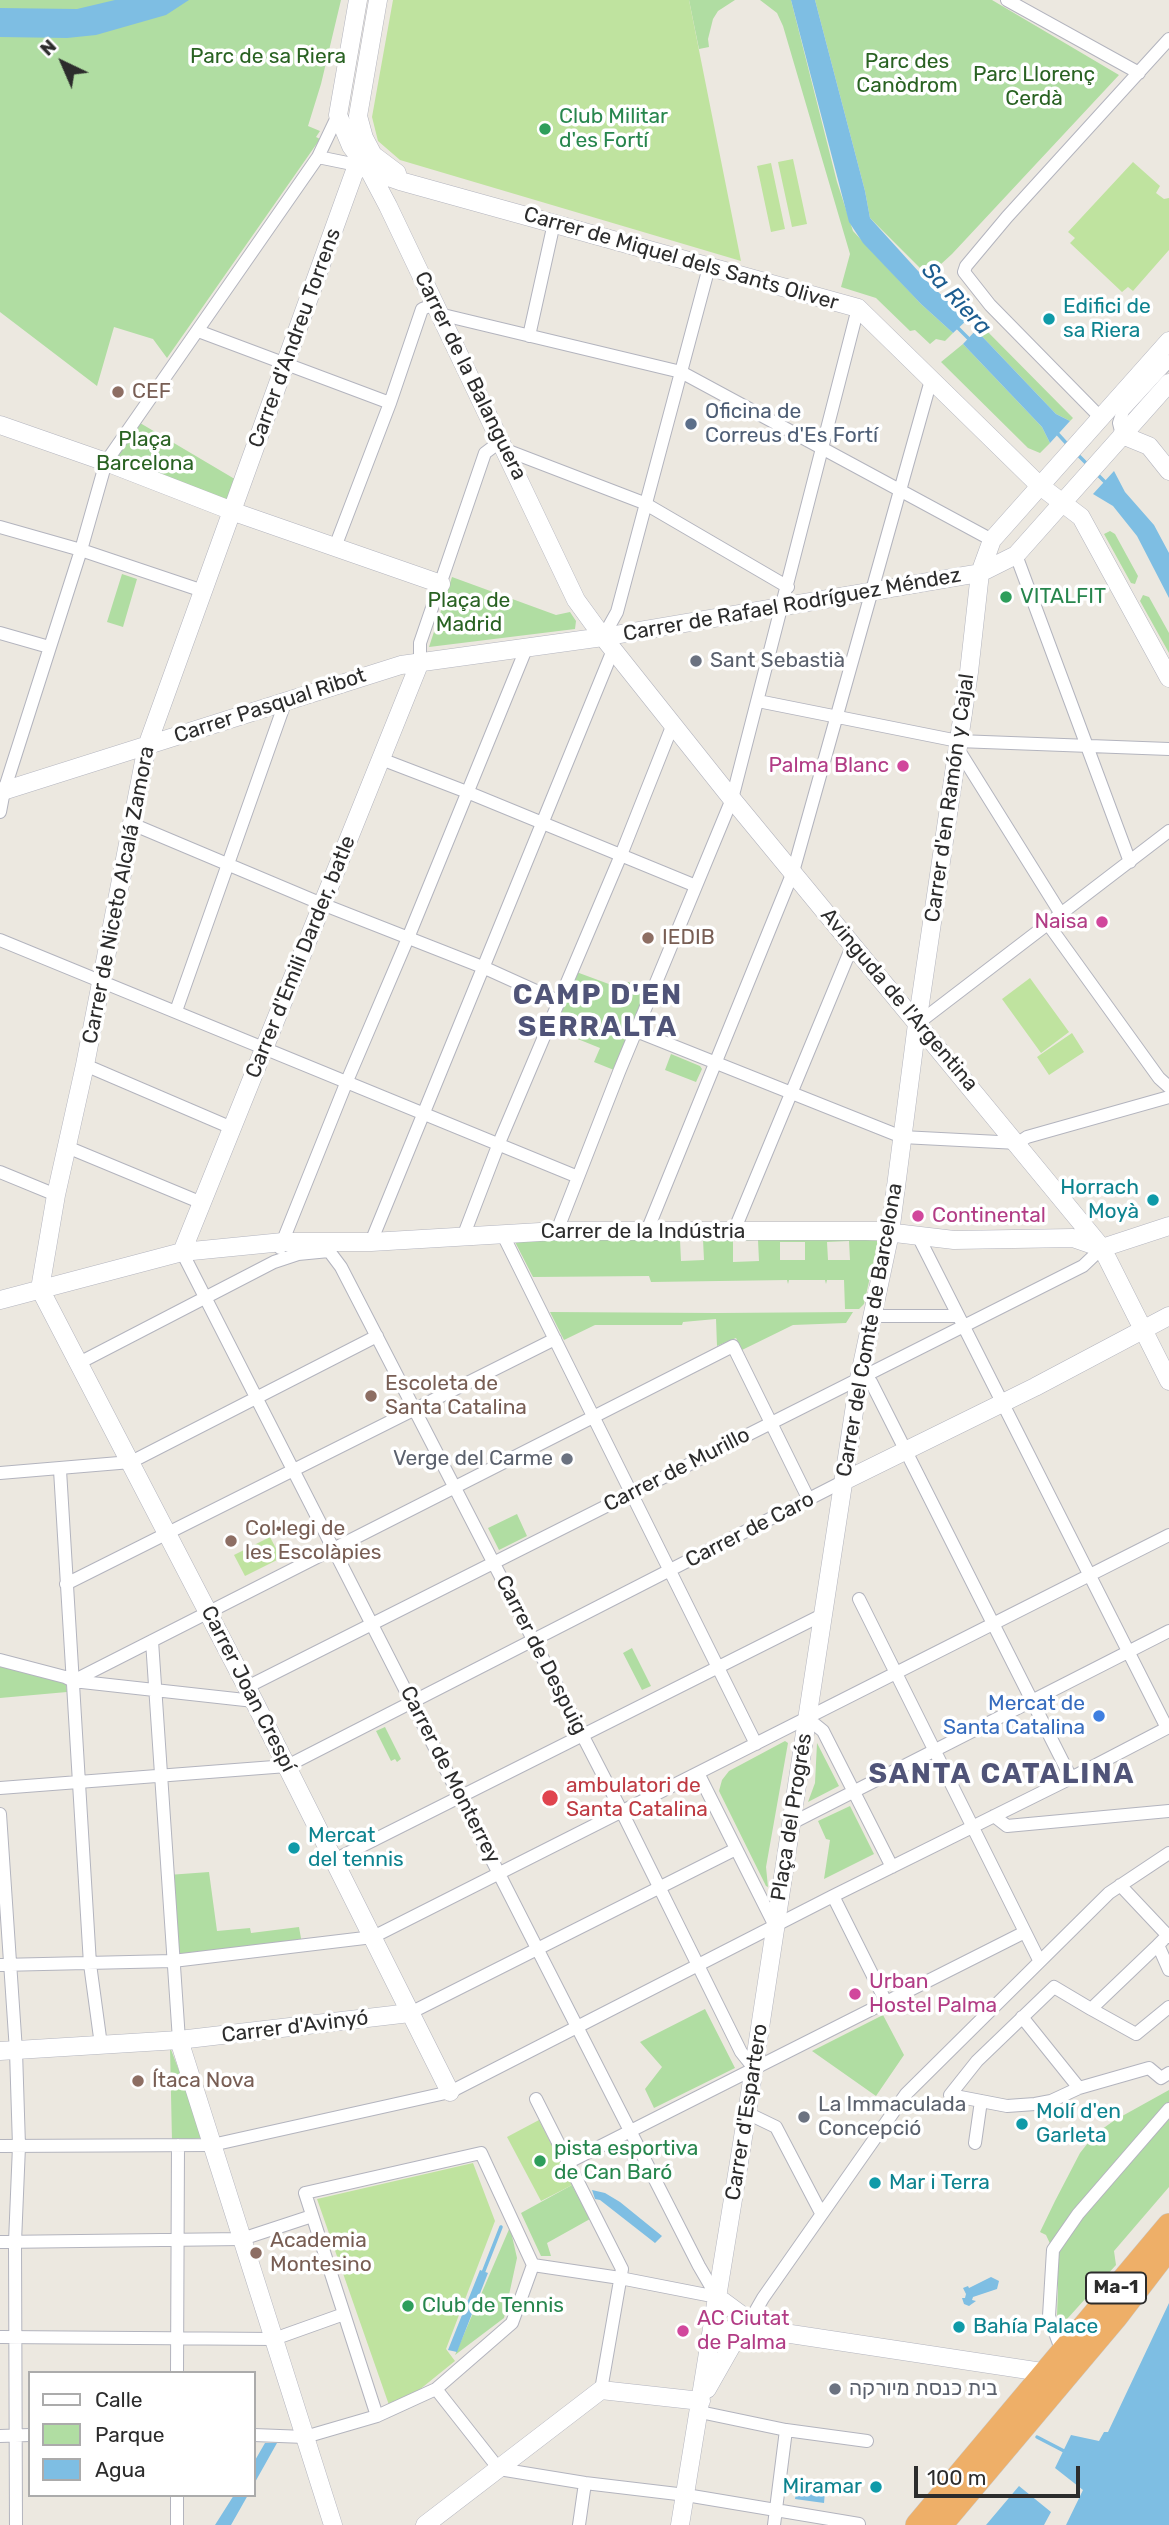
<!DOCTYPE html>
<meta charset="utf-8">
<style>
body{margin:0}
#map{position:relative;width:1169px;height:2525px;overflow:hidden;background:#ece8e0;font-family:Rubik,sans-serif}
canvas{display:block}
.legend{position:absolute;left:28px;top:2371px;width:228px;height:126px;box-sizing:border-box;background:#fff;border:2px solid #ababab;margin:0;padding:9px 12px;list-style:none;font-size:21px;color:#2c2c2c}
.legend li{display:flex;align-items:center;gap:14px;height:35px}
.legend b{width:35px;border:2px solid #ababab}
.north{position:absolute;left:28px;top:28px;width:70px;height:70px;-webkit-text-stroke:5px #fff;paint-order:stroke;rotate:316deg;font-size:19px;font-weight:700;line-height:28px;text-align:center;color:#2c2c2c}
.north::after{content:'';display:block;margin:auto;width:24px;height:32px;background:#2c2c2c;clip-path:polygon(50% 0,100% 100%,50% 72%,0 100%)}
.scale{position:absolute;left:914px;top:2466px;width:166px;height:32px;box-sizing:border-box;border:4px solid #2c2c2c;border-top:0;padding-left:9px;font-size:21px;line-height:24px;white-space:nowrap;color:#2c2c2c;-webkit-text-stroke:5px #fff;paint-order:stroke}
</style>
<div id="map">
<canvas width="1169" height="2525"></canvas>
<ul class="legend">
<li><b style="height:9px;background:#fff"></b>Calle</li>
<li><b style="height:19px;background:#b0dda2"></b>Parque</li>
<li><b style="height:19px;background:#7ebee3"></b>Agua</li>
</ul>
<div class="north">N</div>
<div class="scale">100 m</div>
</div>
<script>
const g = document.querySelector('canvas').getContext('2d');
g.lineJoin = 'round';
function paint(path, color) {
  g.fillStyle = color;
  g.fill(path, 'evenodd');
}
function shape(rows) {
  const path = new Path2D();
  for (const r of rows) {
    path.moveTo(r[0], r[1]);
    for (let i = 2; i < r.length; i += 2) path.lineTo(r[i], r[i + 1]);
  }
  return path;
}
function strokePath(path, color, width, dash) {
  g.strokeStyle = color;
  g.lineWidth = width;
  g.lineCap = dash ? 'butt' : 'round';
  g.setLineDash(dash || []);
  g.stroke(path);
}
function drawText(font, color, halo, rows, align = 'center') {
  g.font = font + ' Rubik,Heebo,sans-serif';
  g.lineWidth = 7;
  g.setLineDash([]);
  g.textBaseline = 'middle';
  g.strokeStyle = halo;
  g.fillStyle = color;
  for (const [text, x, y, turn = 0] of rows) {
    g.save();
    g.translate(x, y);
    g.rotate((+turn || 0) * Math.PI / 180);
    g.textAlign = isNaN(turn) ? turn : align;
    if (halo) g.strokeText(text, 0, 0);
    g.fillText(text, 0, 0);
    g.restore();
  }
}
paint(shape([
 [0,0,341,0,321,84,308,126,320,131,316,137,320,139,167,358,153,339,114,327,97,386,0,312],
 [689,0,735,0,718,11,713,19,708,39,709,47,699,49],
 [760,0,791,0,837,182,853,231,921,304,953,333,945,341,936,339,930,344,915,330,910,331,876,298,841,287,850,254,783,26,777,13],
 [815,0,992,0,1119,75,952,254,928,276,870,218,865,191],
 [981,325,1073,418,1070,421,1056,414,976,330],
 [963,344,1042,427,1050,443,1040,453,1028,448,941,362],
 [135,420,233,478,243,481,232,511,106,462],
 [1110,531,1115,534,1138,576,1135,584,1131,583,1104,534],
 [122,574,137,579,123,627,107,622],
 [452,577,556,615,570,612,576,621,575,629,429,647],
 [1143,595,1149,597,1169,633,1169,653,1140,601],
 [571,970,625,990,628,982,652,991,619,1072,594,1062,600,1048,548,1027],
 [671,1054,700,1066,702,1069,696,1082,665,1070],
 [829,1237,878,1241,864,1304,859,1309,845,1309,844,1280,827,1280,826,1284,825,1280,789,1280,788,1284,787,1280,651,1282,649,1276,533,1277,513,1238],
 [703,1239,704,1260,681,1261,680,1240],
 [758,1240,759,1261,733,1262,733,1241],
 [849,1241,850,1260,828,1260,827,1242],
 [780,1242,805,1242,805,1260,780,1260],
 [550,1312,716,1313,853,1312,846,1323,793,1325,742,1350,736,1338,717,1346,716,1319,683,1322,682,1325,595,1325,564,1340],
 [517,1514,527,1536,499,1550,488,1528],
 [632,1648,651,1686,642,1690,623,1653],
 [0,1660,65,1677,67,1692,0,1698],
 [385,1727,401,1759,397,1762,395,1759,391,1761,376,1731],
 [785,1741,788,1743,766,1867,768,1887,766,1886,719,1791,722,1780,729,1771],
 [817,1743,839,1786,808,1802,815,1783],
 [850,1806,874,1854,824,1879,830,1840,826,1839,818,1821],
 [209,1872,217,1931,250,1928,251,1933,299,1927,302,1944,175,1958,168,1875],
 [705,2009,735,2068,654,2108,645,2089,662,2067,640,2042],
 [883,2015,904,2055,876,2096,812,2051],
 [170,2047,186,2089,202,2138,172,2141],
 [1169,2090,1169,2187,1114,2251,1116,2265,1067,2319,1057,2316,1058,2288,1053,2250,1046,2235,1040,2232,1055,2201,1080,2153,1095,2134,1115,2120],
 [572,2185,590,2219,547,2243,551,2256,541,2256,521,2213],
 [510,2227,517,2258,504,2318,455,2355]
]), '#b0dda2');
paint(shape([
 [393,0,689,0,741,261,400,160,378,141,372,117],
 [793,159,807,224,792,227,778,162],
 [1133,162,1160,186,1156,193,1164,199,1169,198,1169,250,1133,291,1128,287,1122,292,1070,243,1075,238,1068,232],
 [771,163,785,229,771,232,757,166],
 [1030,978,1069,1032,1041,1053,1002,999],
 [1072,1033,1084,1052,1049,1075,1037,1057],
 [270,1537,281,1558,245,1576,234,1555],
 [539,2120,572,2185,541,2201,507,2137],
 [473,2163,495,2221,446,2349,455,2361,403,2403,389,2405,317,2199]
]), '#bfe39f');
paint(shape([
 [115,0,189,0,166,15,96,35,67,38,0,37,0,8,77,9],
 [791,0,815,0,865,191,870,218,929,283,967,320,953,333,921,304,863,243,849,222],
 [976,330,1056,414,1070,421,1050,443,1042,427,963,344],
 [1114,471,1125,492,1154,525,1169,553,1169,598,1137,536,1113,506,1093,494],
 [592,2190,605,2193,620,2202,662,2236,655,2243,600,2200,595,2199],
 [480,2270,488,2273,457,2352,448,2350],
 [991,2277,999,2281,997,2289,973,2297,972,2300,976,2301,969,2306,964,2304,962,2298,965,2298,966,2294,963,2288,968,2286,969,2288],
 [1169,2303,1169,2525,1066,2525,1083,2490,1055,2468,1071,2435,1099,2441,1104,2432,1108,2432],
 [265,2443,277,2443,254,2484,254,2462],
 [1019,2486,1051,2512,1044,2525,986,2525],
 [797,2488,825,2492,824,2503,795,2499],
 [234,2495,248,2495,231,2525,215,2525]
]), '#7ebee3');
strokePath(shape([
 [956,326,970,340],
 [1057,433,1068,445],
 [1076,453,1088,465],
 [1096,473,1108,485],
 [483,2273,501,2227],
 [1037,2437,1064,2451]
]), '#7ebee3', 3.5);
const street = shape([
 [1007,0,1139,73],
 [318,157,357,165],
 [439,314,681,372,992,540],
 [198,331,390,403],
 [529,336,554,223],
 [1100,417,990,305,964,272,966,266,1007,217,1169,39],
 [1122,435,1119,423,1123,411,1169,361],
 [506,450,644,503,788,587],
 [0,527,81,550,203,591],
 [335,547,390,403,422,309,435,304],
 [1016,555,1130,862],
 [0,633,49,647],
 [603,637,617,612,709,267],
 [420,662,420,643,485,453,501,441],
 [758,701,958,741,1169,749],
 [958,749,1061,914],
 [381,759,467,792,696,886],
 [0,812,4,791,81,550,106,462,318,157,338,115],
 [132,824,322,904,485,968,558,1001],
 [1048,924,1159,1078,1169,1087],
 [0,940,578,1177],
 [176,1011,286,700],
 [917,1024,1169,831],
 [636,1031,902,1137,1018,1143,1027,1137,1169,1097],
 [85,1065,232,1128],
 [67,1147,202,1203],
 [0,1172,56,1195],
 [557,1231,619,1072,732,799,858,308],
 [647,1231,793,872,931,380],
 [734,1231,853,944],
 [502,1233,756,1744],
 [463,1237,499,1143,621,855,673,724],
 [371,1242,613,650],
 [280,1248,347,1081,408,938,526,649],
 [182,1252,699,2266,717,2297],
 [872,1316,958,1316],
 [79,1363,274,1262,298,1254,329,1251,341,1267,622,1812,741,2052,753,2067],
 [859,1379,871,1382,1071,1778,1167,1728,918,1236],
 [60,1470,90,1964,101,2045],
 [0,1473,131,1462,377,1336],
 [66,1584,555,1339],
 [859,1599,1039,1960],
 [152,1641,179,2040],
 [0,1660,65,1677,73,1681,254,1701],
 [73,1681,733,1346,809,1500],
 [247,1687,1083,1266,1102,1248],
 [807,1718,823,1731,892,1867],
 [698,1773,775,1926],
 [0,1788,287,1766,844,1481],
 [0,1814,16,2051,19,2146,15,2242,16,2525],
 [994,1816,1007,1826,1169,1811],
 [792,1823,1169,1631],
 [334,1860,822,1615],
 [1120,1885,1169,1937],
 [833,1896,886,2002],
 [1163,1940,1158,1945,1169,1970],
 [1158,1945,1091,2009,1136,2034,1169,2007],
 [0,1965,173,1961,373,1937,1169,1535],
 [1091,2009,1054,1987,977,2061,950,2095,1007,2106,1035,2104,1051,2101,1079,2088,1149,2068,1161,2078,1169,2073],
 [410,2013,736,1849],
 [1022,2017,1079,2088],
 [536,2099,622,2269,601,2390],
 [747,2113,776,2127,821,2213],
 [975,2143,981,2101],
 [0,2146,212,2145,450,2092,833,1896,1071,1778],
 [569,2162,1025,1932],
 [0,2242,242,2239,312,2216],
 [533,2265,620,2278,717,2297],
 [759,2328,755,2320,755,2312,763,2298,906,2094,1109,1893,1169,1853],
 [0,2337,274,2339,344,2314],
 [1062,2352,1049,2316,1053,2250,1078,2214,1169,2109],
 [177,2373,178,2145],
 [436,2389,499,2469,585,2483,686,2495,859,2524],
 [700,2412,786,2430,867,2441],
 [377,2416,305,2193,481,2153,533,2265],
 [254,2435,305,2437,377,2416,436,2389,512,2323,533,2265],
 [0,2436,30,2435],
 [177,2525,177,2495],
 [579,2525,585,2483],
 [774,2525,786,2430]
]);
const secondary = shape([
 [358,0,338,115,351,146,369,170,388,206,576,600,603,637,732,799,1102,1248,1169,1381],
 [378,0,358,116,364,138,373,155,397,173],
 [363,168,400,181,858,308,1039,485,1081,517,1169,678],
 [0,425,106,462,240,514,441,584],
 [1122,435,1149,446,1169,471],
 [0,792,401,665,603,637,980,573,1016,555,1169,383],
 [1102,1248,1169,1226],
 [182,1252,420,662],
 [40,1289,56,1195,85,1065,147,746,357,165],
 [40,1289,254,1701,450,2092],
 [0,1300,182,1252,283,1242,371,1242,557,1231,878,1231,954,1240,1073,1238,1102,1248],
 [844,1481,1035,1387,1169,1316],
 [179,2040,333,2525],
 [0,2051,179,2040,410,2013],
 [717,2297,759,2328,771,2331,1055,2374],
 [711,2337,743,2325,758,2328],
 [707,2389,732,2345,759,2328],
 [425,2525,601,2390,701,2401],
 [680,2525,747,2113,859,1379,890,1233,917,1024,969,672,980,573,992,540,1169,341]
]);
const highway = shape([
 [917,2525,1169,2225],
 [941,2525,1117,2316,1169,2248]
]);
strokePath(street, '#b3b4be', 14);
strokePath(secondary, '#b3b4be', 19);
strokePath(highway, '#c8c8c8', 24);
strokePath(street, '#fff', 12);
strokePath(secondary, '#fff', 18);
strokePath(highway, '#eeaf68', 23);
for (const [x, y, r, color] of [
 [545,129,7,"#2e9e5b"],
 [1049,319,7,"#0f9aa8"],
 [118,392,7,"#8d6e63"],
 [691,424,7,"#5c6f8a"],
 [1006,597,7,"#2e9e5b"],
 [696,661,7,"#6b7280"],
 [903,766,7,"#d1479c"],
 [1102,922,7,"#d1479c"],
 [648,938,7,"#8d6e63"],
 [1153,1200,7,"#0f9aa8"],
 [918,1216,7,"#d1479c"],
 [371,1396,7,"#8d6e63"],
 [567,1459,7,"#6b7280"],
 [231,1541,7,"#8d6e63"],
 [1099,1716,7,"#3f7fe0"],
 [550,1798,9,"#e0444e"],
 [294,1848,7,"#0f9aa8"],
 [855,1994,7,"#d1479c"],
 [138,2081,7,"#8d6e63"],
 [804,2117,7,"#6b7280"],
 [1022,2124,7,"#0f9aa8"],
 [540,2161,7,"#2e9e5b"],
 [875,2183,7,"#0f9aa8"],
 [256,2253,7,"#8d6e63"],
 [408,2306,7,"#2e9e5b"],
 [959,2327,7,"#0f9aa8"],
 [683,2331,7,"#d1479c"],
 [835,2389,7,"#6b7280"],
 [876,2487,7,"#0f9aa8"]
]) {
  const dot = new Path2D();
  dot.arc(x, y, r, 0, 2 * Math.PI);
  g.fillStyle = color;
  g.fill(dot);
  strokePath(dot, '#fff', 2.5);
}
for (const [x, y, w] of [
 [1116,2288,60]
]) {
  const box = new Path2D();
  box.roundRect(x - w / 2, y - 15.5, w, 31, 5);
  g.fillStyle = '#fff';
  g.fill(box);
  strokePath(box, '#2c2c2c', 2);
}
drawText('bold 19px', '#2c2c2c', null, [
 ["Ma-1",1116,2288]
]);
drawText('21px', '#296222', '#fff', [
 ["Parc de sa Riera",268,57],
 ["Parc des",907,62],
 ["Canòdrom",907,86],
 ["Parc Llorenç",1034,75],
 ["Cerdà",1034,99],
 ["Plaça",145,440],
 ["Barcelona",145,464],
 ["Plaça de",469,601],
 ["Madrid",469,625]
]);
drawText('21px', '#27864d', '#fff', [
 ["Club Militar",559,117],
 ["d'es Fortí",559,141],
 ["VITALFIT",1020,597],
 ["pista esportiva",554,2149],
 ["de Can Baró",554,2173],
 ["Club de Tennis",422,2306]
], 'left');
drawText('21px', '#2c2c2c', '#fff', [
 ["Carrer de Miquel dels Sants Oliver",681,259,16],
 ["Carrer d'Andreu Torrens",295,338,-70],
 ["Carrer de la Balanguera",470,376,64],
 ["Carrer de Rafael Rodríguez Méndez",792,605,-10],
 ["Carrer Pasqual Ribot",270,706,-18],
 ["Carrer d'en Ramón y Cajal",950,798,-82],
 ["Carrer de Niceto Alcalá Zamora",119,895,-79],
 ["Carrer d'Emili Darder, batle",301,957,-68],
 ["Avinguda de l'Argentina",899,1000,50],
 ["Carrer de la Indústria",643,1232],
 ["Carrer del Comte de Barcelona",870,1330,-80],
 ["Carrer de Murillo",677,1470,-27],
 ["Carrer de Caro",750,1530,-27],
 ["Carrer de Despuig",541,1655,63],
 ["Carrer Joan Crespí",248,1689,63],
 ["Carrer de Monterrey",450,1775,63],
 ["Plaça del Progrés",792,1817,-81],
 ["Carrer d'Avinyó",295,2027,-7],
 ["Carrer d'Espartero",747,2112,-81]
]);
drawText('21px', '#0d838f', '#fff', [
 ["Edifici de",1063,307],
 ["sa Riera",1063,331],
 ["Horrach",1139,1188,"right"],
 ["Moyà",1139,1212,"right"],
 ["Mercat",308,1836],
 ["del tennis",308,1860],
 ["Molí d'en",1036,2112],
 ["Garleta",1036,2136],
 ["Mar i Terra",889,2183],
 ["Bahía Palace",973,2327],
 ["Miramar",862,2487,"right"]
], 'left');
drawText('21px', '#785e54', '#fff', [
 ["CEF",132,392],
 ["IEDIB",662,938],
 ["Escoleta de",385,1384],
 ["Santa Catalina",385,1408],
 ["Col·legi de",245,1529],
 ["les Escolàpies",245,1553],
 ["Ítaca Nova",152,2081],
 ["Academia",270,2241],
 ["Montesino",270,2265]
], 'left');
drawText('21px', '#4e5e75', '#fff', [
 ["Oficina de",705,412],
 ["Correus d'Es Fortí",705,436]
], 'left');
drawText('21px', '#5b616d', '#fff', [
 ["Sant Sebastià",710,661],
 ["Verge del Carme",553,1459,"right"],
 ["La Immaculada",818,2105],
 ["Concepció",818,2129],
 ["בית כנסת מיורקה",849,2389]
], 'left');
drawText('21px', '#b23c85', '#fff', [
 ["Palma Blanc",889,766,"right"],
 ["Naisa",1088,922,"right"],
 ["Continental",932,1216],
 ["Urban",869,1982],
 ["Hostel Palma",869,2006],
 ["AC Ciutat",697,2319],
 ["de Palma",697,2343]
], 'left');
drawText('21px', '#366cbe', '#fff', [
 ["Mercat de",1085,1704],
 ["Santa Catalina",1085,1728]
], 'right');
drawText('21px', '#be3a42', '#fff', [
 ["ambulatori de",566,1786],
 ["Santa Catalina",566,1810]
], 'left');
drawText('italic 23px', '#1c5d90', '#fff', [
 ["Sa Riera",956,299,47]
]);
g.letterSpacing = '2px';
drawText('bold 28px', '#505478', '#fff', [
 ["CAMP D'EN",598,996],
 ["SERRALTA",598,1028],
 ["SANTA CATALINA",1002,1775]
]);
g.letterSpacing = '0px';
</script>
